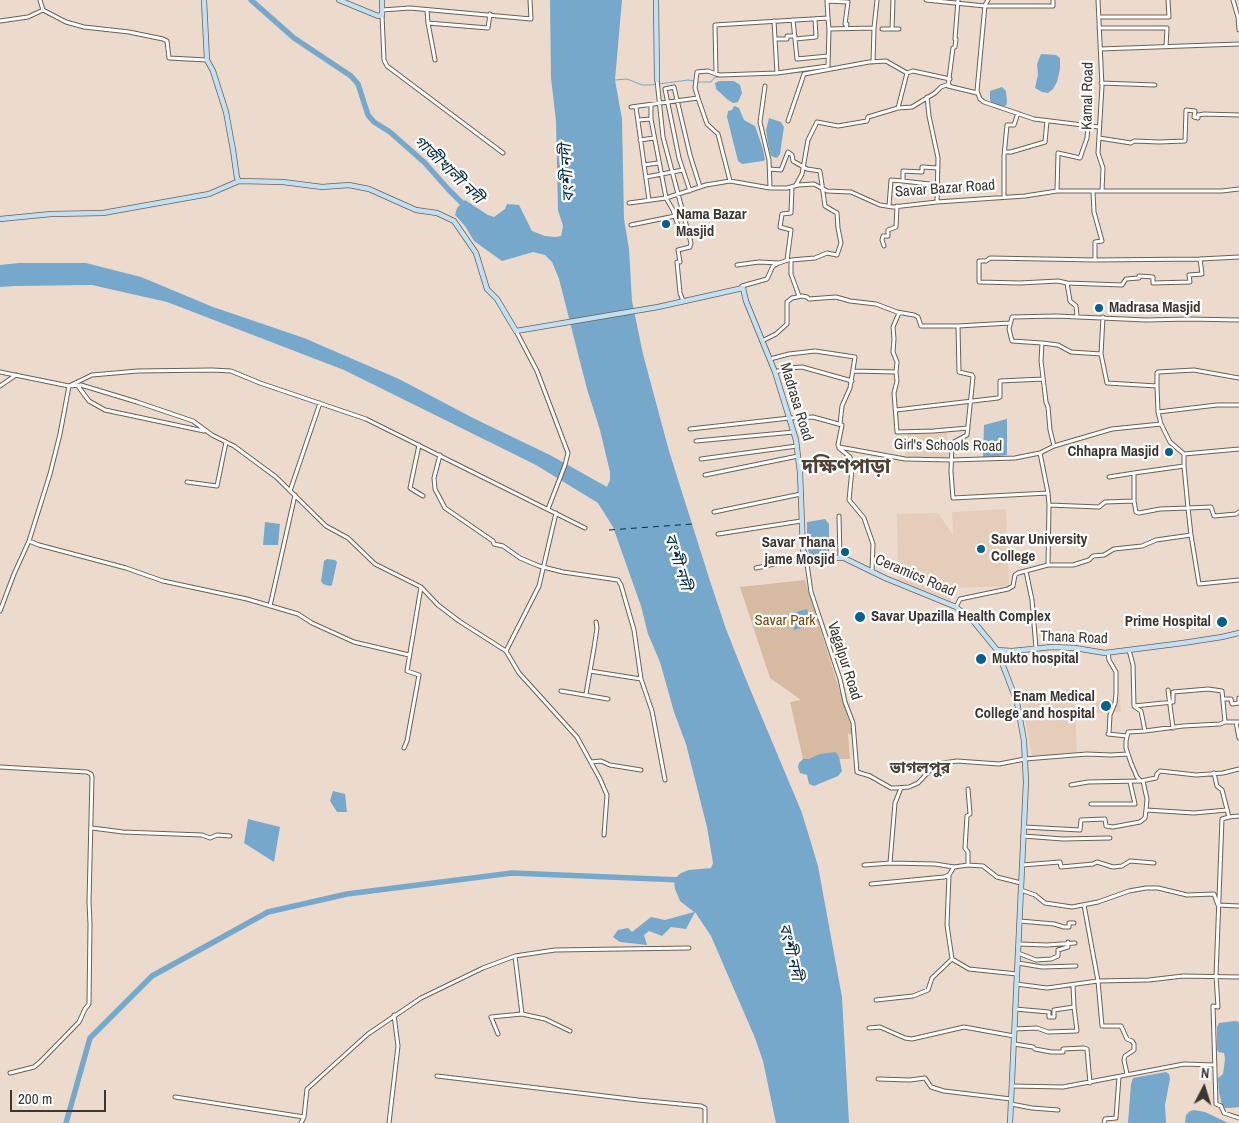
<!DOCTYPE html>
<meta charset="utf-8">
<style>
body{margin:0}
#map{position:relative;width:1239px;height:1123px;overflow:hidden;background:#ecdbcc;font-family:"Archivo Narrow",sans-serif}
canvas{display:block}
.north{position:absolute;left:1179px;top:1063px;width:50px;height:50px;-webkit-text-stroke:4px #fff;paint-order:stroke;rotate:5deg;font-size:14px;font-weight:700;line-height:20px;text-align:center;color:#3c3530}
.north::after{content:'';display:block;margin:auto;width:18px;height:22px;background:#3c3530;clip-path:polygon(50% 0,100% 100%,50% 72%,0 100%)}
.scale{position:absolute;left:10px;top:1090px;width:96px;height:22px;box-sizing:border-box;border:2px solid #3c3530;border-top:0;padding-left:6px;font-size:15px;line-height:18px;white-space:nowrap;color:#3c3530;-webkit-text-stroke:4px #fff;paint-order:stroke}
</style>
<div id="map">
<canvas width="1239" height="1123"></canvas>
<div class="north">N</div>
<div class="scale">200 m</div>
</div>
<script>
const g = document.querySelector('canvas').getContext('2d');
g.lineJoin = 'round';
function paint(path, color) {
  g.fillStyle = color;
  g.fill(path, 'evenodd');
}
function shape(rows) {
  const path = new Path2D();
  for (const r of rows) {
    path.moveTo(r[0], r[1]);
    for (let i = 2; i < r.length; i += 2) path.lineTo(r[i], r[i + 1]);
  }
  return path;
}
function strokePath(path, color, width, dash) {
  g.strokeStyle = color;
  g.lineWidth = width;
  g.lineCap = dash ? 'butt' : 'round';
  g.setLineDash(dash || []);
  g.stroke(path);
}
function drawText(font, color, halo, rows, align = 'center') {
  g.font = font + ' "Archivo Narrow","Noto Sans Bengali",sans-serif';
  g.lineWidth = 4.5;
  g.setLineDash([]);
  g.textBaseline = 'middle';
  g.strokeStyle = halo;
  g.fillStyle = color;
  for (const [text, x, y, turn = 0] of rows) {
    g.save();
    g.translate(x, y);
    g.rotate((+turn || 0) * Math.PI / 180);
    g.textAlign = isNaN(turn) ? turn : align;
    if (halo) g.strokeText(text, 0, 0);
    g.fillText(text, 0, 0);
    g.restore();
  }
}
paint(shape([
 [947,427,948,460,905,459,907,430],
 [1006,509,1009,586,955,588,951,601,898,580,897,514,938,513,953,535,952,512],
 [1074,688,1077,756,1032,758,1022,701],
 [1120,699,1121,712,1091,714,1092,701]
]), '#e5cdba');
paint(shape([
 [805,580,840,692,843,691,845,708,854,737,848,733,850,759,803,759,790,702,801,700,770,678,740,587]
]), '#d6baa2');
paint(shape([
 [550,0,622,0,615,80,622,119,624,219,629,249,632,301,643,354,669,451,710,581,726,629,745,677,802,813,818,866,842,997,849,1123,776,1123,763,1061,755,1038,711,936,695,912,686,929,671,927,662,936,649,931,644,935,647,945,620,942,613,937,618,930,628,928,632,932,651,917,665,920,694,912,680,901,675,889,674,879,681,873,689,870,711,868,713,863,707,827,686,744,674,712,660,662,648,634,641,606,613,527,598,503,536,465,344,370,167,302,92,285,15,286,0,287,0,265,19,263,86,263,141,277,213,307,304,338,399,379,475,419,550,455,607,487,610,480,610,472,600,430,587,389,559,279,552,262,545,255,533,252,502,261,474,241,465,226,455,215,457,208,465,200,488,215,494,217,505,209,507,204,519,205,532,231,545,236,556,237,561,236,563,226,558,210,556,121,551,78],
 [1041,54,1056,55,1060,58,1060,69,1057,82,1053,89,1048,93,1042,92,1035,88,1038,74,1037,64],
 [719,81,734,81,740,85,742,93,738,102,733,103,728,100,716,89,715,83],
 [1002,87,1006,91,1007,102,1006,106,1003,106,993,104,990,100,990,91],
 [734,106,739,108,744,120,755,126,763,149,765,160,763,161,742,164,738,161,727,117,728,111,732,110],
 [769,118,781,122,784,127,780,154,777,158,771,156,768,144,766,130],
 [1007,419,1007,455,983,458,984,425],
 [825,519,829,524,829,556,810,556,807,546,807,522],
 [265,522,280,524,278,545,263,545],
 [327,559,335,560,337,562,332,585,330,586,323,584,321,581,324,561],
 [807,609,811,625,794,630,788,617,789,614],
 [836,752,839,757,842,771,838,776,814,786,809,784,807,775,800,773,798,767,799,763,803,759,809,759,820,754],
 [333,791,345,794,347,812,337,812,330,801],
 [248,819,280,827,274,862,244,843],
 [1235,1021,1239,1022,1239,1107,1230,1108,1225,1108,1222,1105,1219,1093,1218,1078,1223,1074,1225,1059,1224,1053,1218,1052,1217,1049,1217,1027,1219,1023],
 [1166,1072,1169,1074,1170,1079,1165,1105,1166,1123,1128,1123,1131,1084,1133,1078],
 [1194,1110,1205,1112,1228,1123,1185,1123,1186,1115,1190,1111]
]), '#76a8cc');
strokePath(shape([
 [845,65,859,62],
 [781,74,819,70],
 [615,80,627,79,642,85,651,85,688,80,694,81],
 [698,82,711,82,714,78,722,76]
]), '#76a8cc', 1);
strokePath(shape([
 [251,0,294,38,351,76,358,84,368,115,374,122,390,132,425,163,448,189,467,208],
 [66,1123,90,1038,152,976,268,912,347,894,512,873,681,880]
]), '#76a8cc', 5.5);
strokePath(shape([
 [609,530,692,524]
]), '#032c45', 1, [6, 5]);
const street = shape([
 [926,0,985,6,1053,6,1053,0],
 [958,0,955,39,956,39,955,47,953,48,948,86,977,93],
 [988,0,985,5,977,91,980,99,984,102,1034,119,1099,127],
 [1098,0,1102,86,1098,153,1103,168,1102,191],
 [1233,0,1238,17,1239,30],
 [827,1,848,2,845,24,847,24,846,28],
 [827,1,828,18],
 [43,10,66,22,84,27,129,32,163,39,167,41,169,58,207,60],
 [382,10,410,8,531,19,530,0],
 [427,10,428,23],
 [382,15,384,60,387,66,503,153],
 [1099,17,1169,17,1168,0],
 [793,20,797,59,828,56],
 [0,21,28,17,43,10,40,0],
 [774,21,777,73],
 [874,28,877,0],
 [1099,28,1167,28,1166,47],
 [882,29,899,29],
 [892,29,893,0],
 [775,39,787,39,787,36,795,36],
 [795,39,816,37,815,19],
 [1100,49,1239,44],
 [435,60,428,23,488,28,490,14],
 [907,73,913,71,950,79],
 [716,74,720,75,777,73,828,66,829,29],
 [657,80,663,137,691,243,690,247,678,250,680,262],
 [1101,83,1155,85],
 [765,86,760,122,769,160,770,188],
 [927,97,929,116,938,158,937,202],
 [698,98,695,88,697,72,708,71,716,74,715,25,828,18,829,29,874,28,873,62],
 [651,105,651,119,666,198,673,210,678,226],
 [631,107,698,98,707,124,718,134,730,181],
 [636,107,649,200],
 [638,120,651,119],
 [788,121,804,74,869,62,886,61,907,73,898,108],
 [1099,138,1131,143,1134,141,1159,142,1185,141,1186,110,1195,111,1194,117,1198,118,1198,115,1204,114,1239,115],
 [640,140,654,138],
 [1005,152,1011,152,1045,142,1047,121],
 [644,165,658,163],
 [770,169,781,170,788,152,792,155,793,161,807,169,820,171,825,206,837,213,838,228,841,243,837,255,827,253,815,258,791,260,791,274,799,296],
 [646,177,683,170],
 [903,181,938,185],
 [796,185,802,174,808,140,817,122,838,126,867,121,868,117,898,108,912,107,935,93,941,87,949,84],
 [690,191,679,158,665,89,674,87,690,155,700,187],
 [1057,191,1058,153,1080,158,1087,138,1088,126],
 [1093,192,1094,212,1102,241,1095,242,1095,260],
 [1004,197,1004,156,1007,125,1014,125,1018,113],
 [629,203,666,198,706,185,730,181,770,188,787,188,798,185,814,184,827,191,851,192,880,205,893,207,937,202,1025,196,1057,191,1222,191,1239,189],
 [889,206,891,180,903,181,903,171,922,172,922,167,938,168],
 [631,225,675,216],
 [884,246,882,240,883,236,888,236,888,230,896,227,897,206],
 [787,260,791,230,780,227,782,214,791,213,792,187],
 [677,262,680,293,683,301],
 [737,265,759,262,779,263,788,260],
 [1067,283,1122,285,1126,279,1139,278,1139,276,1153,277,1153,283,1190,282,1189,275,1202,274,1200,259],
 [742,286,767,279,773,266,777,264],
 [1077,316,1076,306,1070,301,1067,283,1058,281,1020,283,979,282,979,261,986,261,990,258,1095,260,1200,259,1239,257],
 [1103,317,1101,354,1107,383,1157,386],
 [958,326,1010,323],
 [516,331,537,371,568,453,565,465,548,509],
 [762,341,776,334,787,324,787,302,792,298,802,296,807,297,809,299,836,297,850,301,876,304,897,312,914,315,918,317,921,326,958,326,959,372,972,375,973,377,967,435,952,443,951,472,953,498,1048,493,1049,505],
 [1042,343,1058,345,1071,352,1101,354],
 [770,359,789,354,815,351,855,357,850,388,842,406,840,424],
 [853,371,896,372,897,362,893,352,894,339,893,327,899,313],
 [0,372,69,386,81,385,137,402,193,421,212,435,234,446,276,477,326,526,348,538,375,564,421,587,438,605,459,621,506,651,519,673,577,737,600,779,607,795,604,835],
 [775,372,789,368,802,367,852,381],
 [896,372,897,381,894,393,897,432,934,431,968,428],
 [0,386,16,375],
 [78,386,89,401,105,410,204,431],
 [896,410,998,398,1000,397,1000,381,1043,379],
 [1158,412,1217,405,1239,405],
 [1161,424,1158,412,1157,386,1157,373,1158,372,1194,370,1239,378],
 [690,429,790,418,813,417,842,425,838,445,839,447,905,459,951,460,1015,458,1040,453,1054,446,1112,429,1161,424,1170,442,1184,454],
 [696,441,794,432],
 [419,445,410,488,423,496],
 [1054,446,1050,430,1048,407,1046,402,1041,361,1042,343,1012,341,1009,329,1012,317,1056,316,1146,320,1188,319,1239,320],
 [839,448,850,457,852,469,849,500,864,518,873,544,872,571],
 [1040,453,1048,493],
 [440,455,434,478,435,489,445,508,493,541,494,544,503,546,520,558,539,566,563,572,618,580,621,585,634,630,641,679,652,711,665,780],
 [701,459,797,446],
 [705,475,798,456],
 [1109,477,1134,473],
 [187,482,217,486,226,442],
 [290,491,320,403],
 [1134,501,1136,512,1139,513,1160,509,1188,508,1184,466],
 [714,512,801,494],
 [839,516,840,557],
 [718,534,801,521],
 [1191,535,1199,584,1239,580],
 [29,541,39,545,126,568,163,581,247,599,298,614,312,623,354,642,409,655],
 [1048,565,1073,565,1089,560,1093,556,1104,555,1114,549,1142,546,1156,540,1191,535,1188,508,1211,507,1214,516,1236,514,1239,512],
 [756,568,806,557,811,592,840,679,845,702,853,723,857,772,870,776,891,788,895,788,909,787,918,783,936,764,957,761,999,764,1025,759,1087,754,1111,755,1128,754],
 [1026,571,1032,600,1036,648],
 [270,606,295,495],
 [956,607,960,599,1008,589,1013,586,1015,575,1018,573,1048,565,1049,505,1099,507,1105,502,1134,501,1134,473,1184,466,1184,454,1239,449],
 [0,611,14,574,29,541,50,474,60,434,69,386,92,375,138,371,212,370,231,371,260,383,366,419,585,528],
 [1129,650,1133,665,1134,706,1173,702,1173,692,1208,689,1222,691,1225,722,1239,722],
 [506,651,539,586,556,513],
 [1108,653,1109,660,1116,672,1116,694,1115,703,1110,715,1109,734],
 [590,671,641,679],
 [1168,690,1173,728],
 [561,691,608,699],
 [586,694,594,648,597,628,596,622],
 [1224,699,1231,699,1232,704,1239,703,1239,698],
 [1135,707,1141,711,1145,731,1183,726,1220,724,1225,722],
 [1236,722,1239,738],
 [1145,731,1128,732,1126,741,1126,748,1131,763,1137,777,1141,781,1156,778,1157,774,1160,771,1196,775,1223,773,1239,769],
 [1108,734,1127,736],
 [404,748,407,741,419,675,407,671,421,587],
 [591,762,601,761,610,765,641,770],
 [0,767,87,772,91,774,92,777,89,902,90,924,89,1004,85,1009,79,1022,40,1062,34,1067,10,1073],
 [1214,773,1217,786,1222,790,1229,817,1239,816],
 [1071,785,1088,782,1140,781],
 [1091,804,1135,804,1130,782],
 [1146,810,1194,813,1227,810],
 [1229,817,1222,819,1216,976,1218,1007,1213,1006,1216,1104,1221,1106,1224,1113,1239,1118],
 [1024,827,1080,830,1081,820,1105,819,1106,826,1113,827,1140,822,1145,818,1146,810,1147,799,1143,781],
 [92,828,123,832,202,835,210,838,217,835,230,836],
 [1023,836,1063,839,1110,838],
 [890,863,935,864,954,867,968,865,983,866,997,877,1021,883],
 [864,865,890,863,895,803,901,788],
 [968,865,968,852,965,848,967,816,970,814,968,789],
 [1022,865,1060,862,1061,867,1093,864,1097,862,1113,867,1122,866,1130,861,1154,863],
 [949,875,947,925,952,959,969,969,1017,974],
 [871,884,944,877,949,875,954,867],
 [1021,890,1035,895,1045,903,1072,907,1098,902,1129,891,1146,888,1158,888,1187,895,1214,894,1218,905,1239,906],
 [1084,905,1098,981,1149,980,1183,976,1239,977],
 [1020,921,1054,924,1064,927,1069,927,1069,923,1074,923],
 [1019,944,1047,945,1075,943],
 [1018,953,1036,960,1051,959,1058,956,1058,950,1068,947,1068,942],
 [515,956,522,1014,545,1019,570,1031],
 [1018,963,1042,967,1076,966],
 [1016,984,1047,988,1098,981,1102,1026,1121,1026,1127,1039,1132,1041,1134,1044,1134,1050,1125,1056,1124,1060,1127,1074],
 [876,1000,913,996,928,990,932,978,952,959],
 [1015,1009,1049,1012,1049,1017,1054,1017,1054,1010,1074,1007,1073,986],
 [869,1028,880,1027,905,1038,912,1039,964,1027,1014,1036],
 [1014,1029,1037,1028,1048,1032,1077,1031,1074,1007],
 [498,1034,491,1017,522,1014],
 [1014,1044,1033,1047,1035,1049,1051,1052,1063,1052,1063,1049,1084,1048,1087,1049,1090,1083],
 [437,1076,638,1100,701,1106,705,1108,705,1123],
 [878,1079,910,1080,925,1078,931,1087,944,1091,1011,1099],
 [1012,1086,1063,1087,1184,1064,1215,1065],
 [175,1097,304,1117],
 [1011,1104,1032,1108,1058,1110],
 [301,1123,304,1117,307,1089,368,1034,421,998,483,968,515,956,555,950,689,948],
 [389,1123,398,1046,394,1015],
 [1104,1123,1105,1119,1116,1118,1119,1077]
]);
const secondary = shape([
 [204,0,207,60,213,71,226,112,233,150,237,178,239,181],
 [339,0,378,16,382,15,382,0],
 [656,0,657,80],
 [0,219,51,214,103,213,209,194,239,181,283,182,322,187,349,185,369,189,416,210,437,213,454,221,476,253,487,289,497,299,516,331,658,307,743,288,746,301,775,372,796,440,800,473,803,550,806,557,844,558,885,578,956,607,974,622,997,650,1017,702,1024,741,1026,782,1010,1123],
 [997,650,1012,651,1052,647,1075,648,1105,653,1183,643,1222,637,1239,633]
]);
strokePath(street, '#6e5f53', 5);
strokePath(secondary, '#6e5f53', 6);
strokePath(street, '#fff', 3);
strokePath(secondary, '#c0e0f4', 4.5);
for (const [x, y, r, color] of [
 [666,224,5,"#036090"],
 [1099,308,5,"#036090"],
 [1169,452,5,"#036090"],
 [981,549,5,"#036090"],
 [845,552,5,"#036090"],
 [860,617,6,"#036090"],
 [1222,622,6,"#036090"],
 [981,659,6,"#036090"],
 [1106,706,6,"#036090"]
]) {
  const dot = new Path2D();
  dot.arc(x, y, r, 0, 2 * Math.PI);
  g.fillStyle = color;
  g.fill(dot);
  strokePath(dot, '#fff', 2);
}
drawText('15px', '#3c3530', '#fff', [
 ["Kamal Road",1088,96,-89],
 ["Savar Bazar Road",945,189,-4],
 ["Madrasa Road",796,402,73],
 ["Girl's Schools Road",948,446,1],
 ["Ceramics Road",915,576,23],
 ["Thana Road",1074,638,2],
 ["Vagalpur Road",844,661,72]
]);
drawText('bold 15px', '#3c3530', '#fff', [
 ["Nama Bazar",676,215],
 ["Masjid",676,232],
 ["Madrasa Masjid",1109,308],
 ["Chhapra Masjid",1159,452,"right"],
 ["Savar University",991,540],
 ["College",991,557],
 ["Savar Thana",835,543,"right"],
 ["jame Mosjid",835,560,"right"],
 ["Savar Upazilla Health Complex",871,617],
 ["Prime Hospital",1211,622,"right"],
 ["Mukto hospital",992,659],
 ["Enam Medical",1095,697,"right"],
 ["College and hospital",1095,714,"right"]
], 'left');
drawText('15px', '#7e4600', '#fff', [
 ["Savar Park",785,621]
]);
drawText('italic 16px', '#032c45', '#fff', [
 ["গাজীখালী নদী",448,170,44],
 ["বংশী নদী",568,173,-93],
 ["বংশী নদী",677,562,73],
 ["বংশী নদী",790,952,77]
]);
drawText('bold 16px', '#4e4034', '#fff', [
 ["ভাগলপুর",920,769]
]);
drawText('bold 20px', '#4e4034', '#fff', [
 ["দক্ষিণপাড়া",846,468]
]);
</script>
